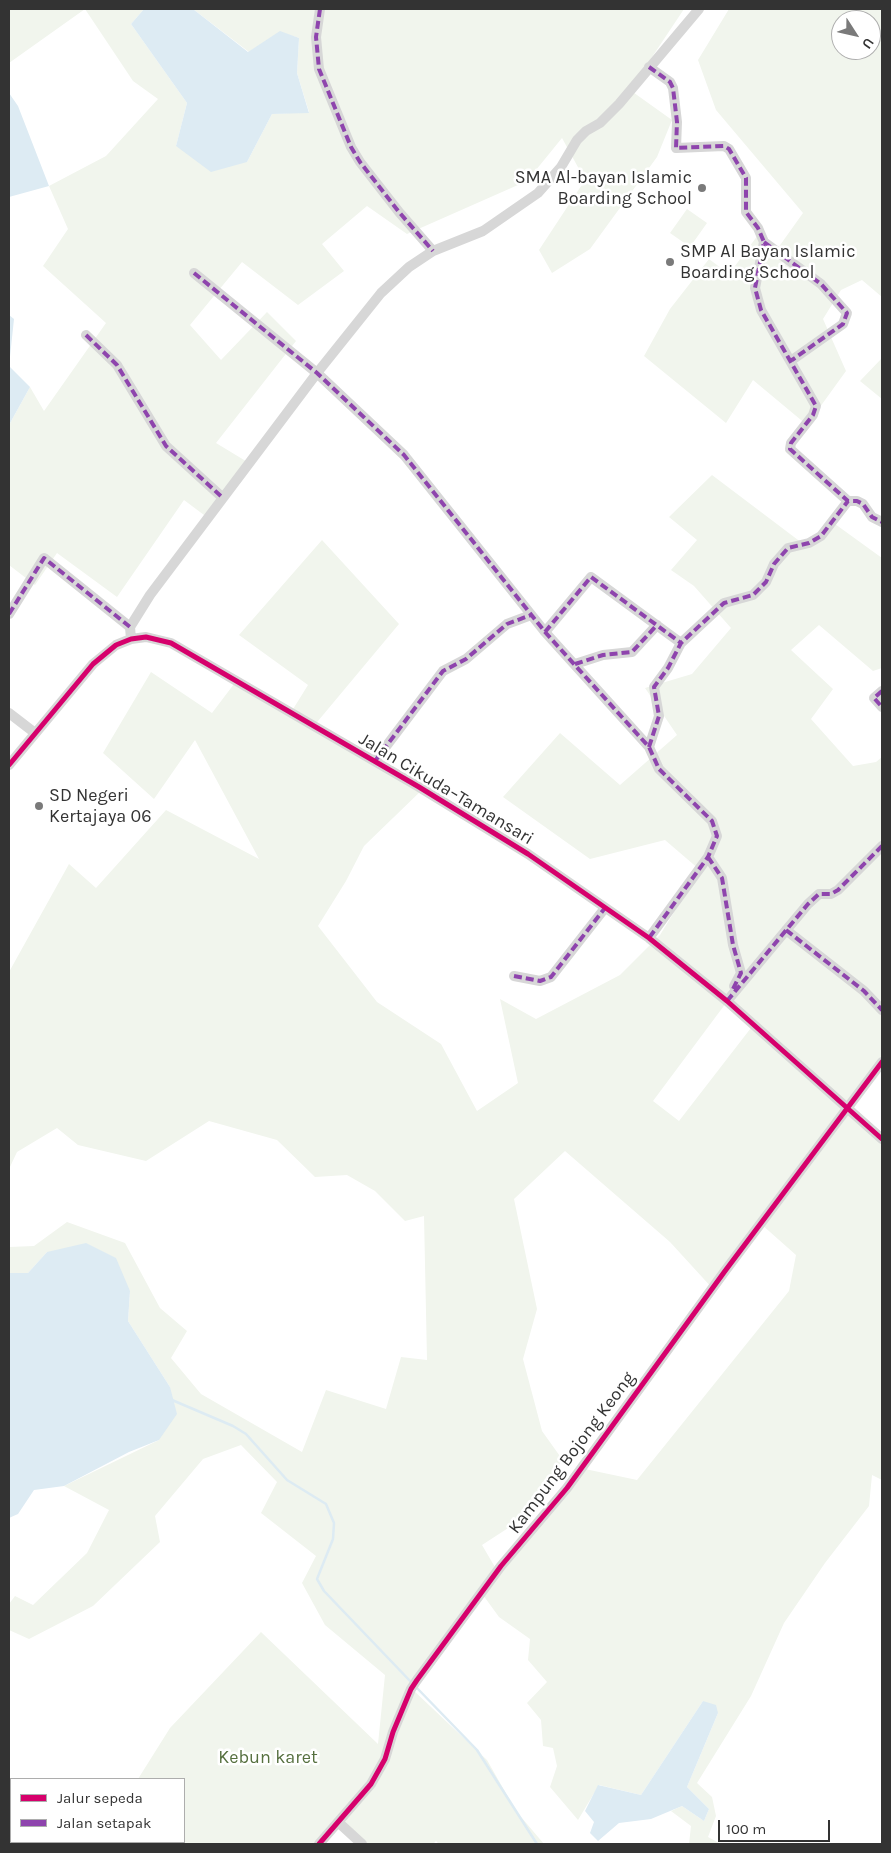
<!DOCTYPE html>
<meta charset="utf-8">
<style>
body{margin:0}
#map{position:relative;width:891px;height:1853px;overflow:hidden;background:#fff;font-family:Karla,sans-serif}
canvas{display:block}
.frame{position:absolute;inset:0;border:10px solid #333;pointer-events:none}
.legend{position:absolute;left:10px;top:1778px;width:175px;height:65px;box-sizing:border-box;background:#fff;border:1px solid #adadad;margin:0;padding:6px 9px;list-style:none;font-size:15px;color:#333}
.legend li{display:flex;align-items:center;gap:10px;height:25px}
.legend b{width:25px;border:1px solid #adadad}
.north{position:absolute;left:831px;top:10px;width:50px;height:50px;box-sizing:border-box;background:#fff;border:1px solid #adadad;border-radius:50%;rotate:125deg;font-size:14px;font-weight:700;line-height:20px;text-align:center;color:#333}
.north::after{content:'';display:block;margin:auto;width:18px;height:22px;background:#7a7a7a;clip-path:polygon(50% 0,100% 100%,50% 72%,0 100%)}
.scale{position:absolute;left:718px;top:1820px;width:112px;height:22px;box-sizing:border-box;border:2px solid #333;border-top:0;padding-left:6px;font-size:15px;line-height:18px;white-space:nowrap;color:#333;-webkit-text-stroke:4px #fff;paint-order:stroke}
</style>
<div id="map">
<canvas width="891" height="1853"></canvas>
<div class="frame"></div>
<ul class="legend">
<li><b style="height:6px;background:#d6006c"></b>Jalur sepeda</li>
<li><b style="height:6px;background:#8e44ad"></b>Jalan setapak</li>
</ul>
<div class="north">U</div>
<div class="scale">100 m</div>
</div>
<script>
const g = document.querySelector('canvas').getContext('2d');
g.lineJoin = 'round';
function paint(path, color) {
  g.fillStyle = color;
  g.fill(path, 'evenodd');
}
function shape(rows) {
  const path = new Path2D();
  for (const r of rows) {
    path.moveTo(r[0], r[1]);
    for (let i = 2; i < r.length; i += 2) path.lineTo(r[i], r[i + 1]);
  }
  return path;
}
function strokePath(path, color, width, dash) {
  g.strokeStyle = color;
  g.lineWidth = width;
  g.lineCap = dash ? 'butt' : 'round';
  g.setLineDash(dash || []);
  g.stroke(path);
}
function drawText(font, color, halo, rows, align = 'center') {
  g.font = font + ' Karla,sans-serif';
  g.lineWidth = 5;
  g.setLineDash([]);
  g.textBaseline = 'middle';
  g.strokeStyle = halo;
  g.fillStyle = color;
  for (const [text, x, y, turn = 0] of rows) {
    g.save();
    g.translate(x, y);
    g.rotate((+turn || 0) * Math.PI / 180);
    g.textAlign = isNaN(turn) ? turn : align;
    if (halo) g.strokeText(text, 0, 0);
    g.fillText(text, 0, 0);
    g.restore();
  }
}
paint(shape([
 [9,9,144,9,131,24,187,103,176,146,247,162,272,114,309,112,297,73,299,38,280,32,249,52,193,9,684,9,630,90,672,120,657,157,590,249,552,273,539,250,585,180,562,138,527,181,407,234,367,206,322,244,344,271,298,305,242,262,190,325,221,360,267,312,296,341,216,443,249,463,208,518,184,500,117,597,57,553,35,585,9,565,9,425,30,387,44,411,106,323,43,266,68,229,49,186,106,156,158,99,133,81,85,9,9,63],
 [729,9,882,9,882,297,862,280,841,290,823,319,846,371,807,425,753,380,726,423,644,356,670,309,709,259,729,274,758,235,778,248,803,213,716,110,698,60],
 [841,20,871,20,871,50,841,50],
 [687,209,707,223,690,247,670,233],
 [882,358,882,399,860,381],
 [712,475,806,546,835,524,882,558,882,668,873,671,819,625,791,650,833,689,811,719,853,766,876,762,882,757,882,1061,848,1107,882,1137,882,1480,872,1475,869,1506,825,1563,784,1623,751,1696,697,1783,712,1797,716,1816,708,1837,721,1844,689,1844,691,1826,671,1811,682,1806,704,1821,709,1809,687,1787,718,1713,703,1701,641,1795,599,1785,578,1820,550,1787,557,1766,553,1748,543,1746,541,1720,527,1703,547,1682,528,1660,530,1639,499,1617,483,1595,412,1689,487,1760,516,1811,544,1844,439,1844,436,1841,433,1844,363,1844,337,1820,316,1844,96,1844,98,1842,184,1842,184,1779,138,1779,170,1728,261,1632,378,1744,385,1675,325,1625,302,1583,316,1556,261,1513,277,1482,241,1445,203,1459,155,1516,160,1542,93,1606,29,1639,9,1630,9,1604,15,1596,33,1605,87,1553,109,1510,64,1486,159,1440,170,1387,128,1321,130,1291,47,1252,28,1273,9,1273,9,1247,34,1246,67,1222,125,1243,160,1308,187,1331,171,1358,201,1394,302,1452,326,1390,386,1409,401,1357,427,1360,424,1216,405,1221,375,1191,347,1175,315,1177,277,1140,209,1121,146,1161,78,1145,57,1128,17,1152,9,1169,9,972,69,864,96,888,166,810,259,859,195,740,154,799,103,753,151,672,212,713,234,684,290,714,308,685,239,635,322,540,399,624,313,727,424,788,364,846,346,881,318,926,377,1002,441,1044,477,1111,518,1083,500,999,536,1019,620,975,660,935,700,870,665,840,590,859,503,797,560,733,620,785,677,735,645,688,692,674,731,628,694,586,671,570,697,540,669,517],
 [729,999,754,1024,679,1121,653,1101],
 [565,1151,670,1242,713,1289,761,1224,796,1255,789,1291,637,1480,585,1469,499,1574,482,1545,539,1508,562,1459,542,1431,523,1359,537,1309,514,1199],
 [11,1801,11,1842,69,1842,73,1844,9,1844,9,1804]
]), '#f1f5ed');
paint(shape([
 [144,9,193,9,248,52,280,31,299,38,297,73,309,113,272,114,247,162,211,172,176,146,187,103,131,24],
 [9,93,18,106,49,186,9,197],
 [9,315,14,319,9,366,30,387,9,425],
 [86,1243,116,1258,130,1291,128,1321,170,1387,177,1414,159,1440,129,1452,64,1486,34,1490,18,1514,9,1518,9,1273,28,1273,47,1252],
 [703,1701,716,1705,718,1713,687,1787,709,1809,704,1821,682,1806,651,1819,619,1823,598,1841,590,1833,594,1822,585,1811,598,1785,641,1795]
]), '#ddebf3');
strokePath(shape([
 [172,1400,233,1426,246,1434,287,1480,326,1504,334,1523,333,1539,317,1579,324,1591,412,1683],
 [416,1687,477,1750,537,1844]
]), '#ddebf3', 2.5);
strokePath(shape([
 [320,9,316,37,319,69,351,147,360,162,399,212,433,251],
 [649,67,670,82,673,88,677,122,676,148,724,146,729,149,746,178,746,212,758,228,764,242,755,288,761,310,816,406,813,415,791,443,790,449,848,501,857,501,863,504,872,517,882,522],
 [764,242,821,284,847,313,843,324,792,360],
 [194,273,317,373,404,455,545,632,649,747,659,769,712,821,717,836,708,857,649,938],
 [86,335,117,365,166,446,223,498],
 [9,614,44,558,130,627],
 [545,632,591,577,681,643],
 [131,639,130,627,150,595,317,373,381,293,409,267,433,251,483,231,538,193,561,167,577,140,586,131,600,123,619,104,699,9],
 [575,664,603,655,632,652,657,625],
 [882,691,874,698,882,707],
 [9,713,35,733],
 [649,747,659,716,654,687,668,668,681,643,724,603,753,595,766,582,774,564,788,548,809,543,821,536,848,501],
 [375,761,443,671,466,659,507,624,531,615],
 [9,765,93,664,116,645,131,639,146,637,171,643,419,787,528,854,649,938,727,1001,882,1139],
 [708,857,722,878,733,945,741,973,734,986],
 [786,930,864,991,882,1010],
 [514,976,540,981,551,977,605,908],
 [727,1001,808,904,819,894,831,894,838,890,882,846],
 [338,1822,362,1844],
 [319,1844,371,1784,385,1759,393,1732,411,1689,417,1680,501,1566,567,1488,725,1271,882,1062]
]), '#d7d7d7', 10);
strokePath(shape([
 [320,9,316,37,319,69,351,147,360,162,399,212,433,251],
 [649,67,670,82,673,88,677,122,676,148,724,146,729,149,746,178,746,212,758,228,764,242,755,288,761,310,816,406,813,415,791,443,790,449,848,501,857,501,863,504,872,517,882,522],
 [764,242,821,284,847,313,843,324,792,360],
 [194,273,317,373,404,455,545,632,649,747,659,769,712,821,717,836,708,857,649,938],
 [86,335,117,365,166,446,223,498],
 [9,614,44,558,130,627],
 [545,632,591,577,681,643],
 [575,664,603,655,632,652,657,625],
 [882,691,874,698,882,707],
 [649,747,659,716,654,687,668,668,681,643,724,603,753,595,766,582,774,564,788,548,809,543,821,536,848,501],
 [375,761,443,671,466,659,507,624,531,615],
 [708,857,722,878,733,945,741,973,733,989],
 [786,930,864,991,882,1010],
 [514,976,540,981,551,977,605,908],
 [727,1001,808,904,819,894,831,894,838,890,882,846]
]), '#8e44ad', 4, [8, 4]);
strokePath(shape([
 [9,765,93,664,116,645,131,639,146,637,171,643,419,787,528,854,649,938,727,1001,882,1139],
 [319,1844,371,1784,385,1759,393,1732,411,1689,417,1680,501,1566,567,1488,725,1271,882,1062]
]), '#d6006c', 5);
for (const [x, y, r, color] of [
 [702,188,5,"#7a7a7a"],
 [670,262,5,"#7a7a7a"],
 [39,806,5,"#7a7a7a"]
]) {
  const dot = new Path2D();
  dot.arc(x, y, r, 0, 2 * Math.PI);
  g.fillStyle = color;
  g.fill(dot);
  strokePath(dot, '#fff', 2);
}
drawText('18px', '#333', '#fff', [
 ["SMA Al-bayan Islamic",692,178,"right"],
 ["Boarding School",692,199,"right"],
 ["SMP Al Bayan Islamic",680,252],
 ["Boarding School",680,273],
 ["SD Negeri",49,796],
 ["Kertajaya 06",49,817]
], 'left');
drawText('18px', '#333', '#fff', [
 ["Jalan Cikuda–Tamansari",446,789,31],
 ["Kampung Bojong Keong",572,1453,-53]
]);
drawText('18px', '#56703f', '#fff', [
 ["Kebun karet",268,1758]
]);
</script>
